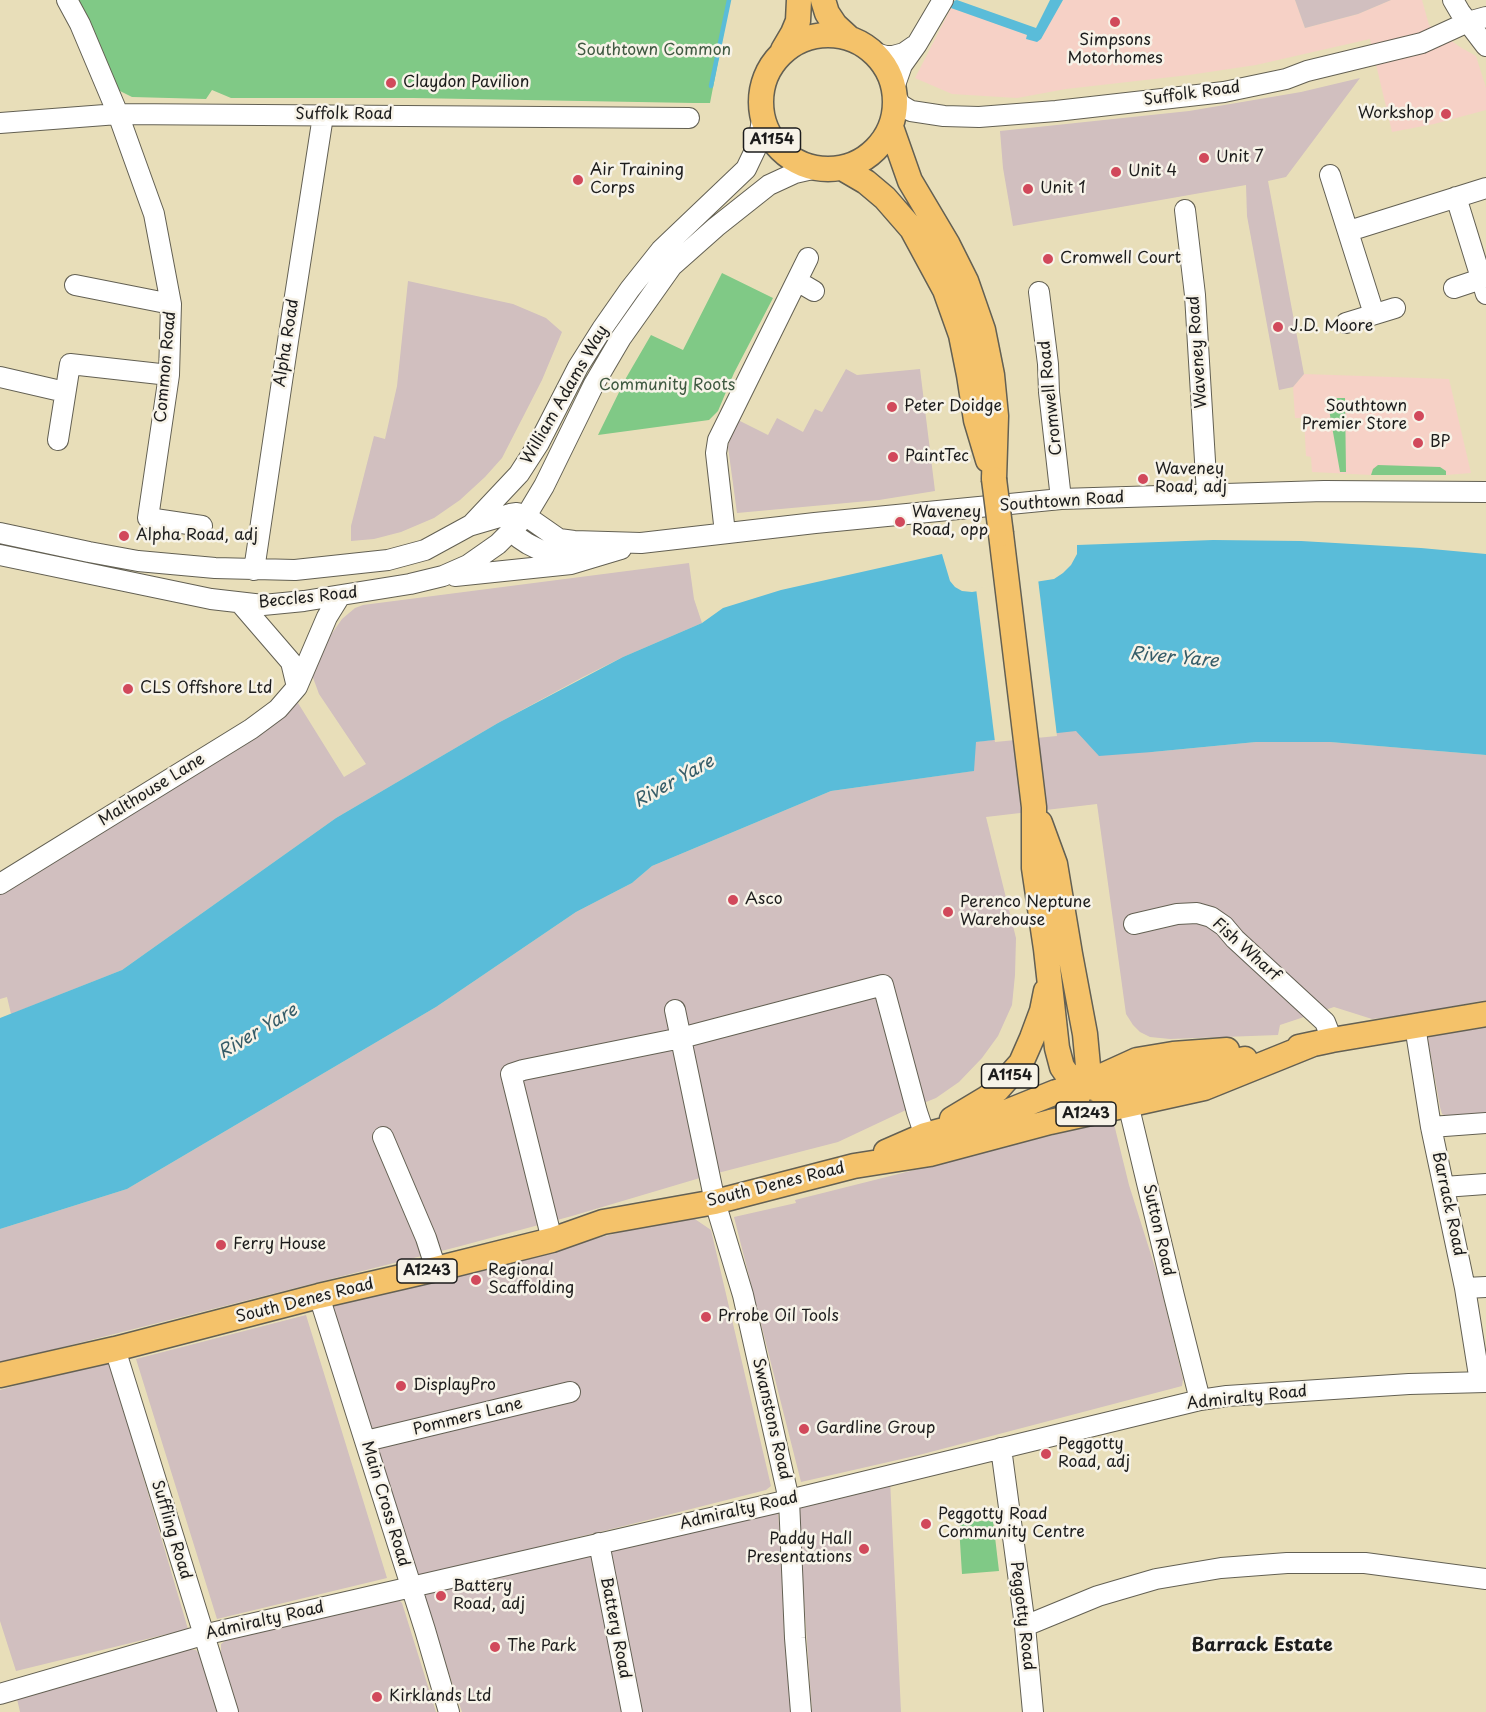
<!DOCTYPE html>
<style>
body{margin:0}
canvas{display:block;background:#e8deb9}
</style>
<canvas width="1486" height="1712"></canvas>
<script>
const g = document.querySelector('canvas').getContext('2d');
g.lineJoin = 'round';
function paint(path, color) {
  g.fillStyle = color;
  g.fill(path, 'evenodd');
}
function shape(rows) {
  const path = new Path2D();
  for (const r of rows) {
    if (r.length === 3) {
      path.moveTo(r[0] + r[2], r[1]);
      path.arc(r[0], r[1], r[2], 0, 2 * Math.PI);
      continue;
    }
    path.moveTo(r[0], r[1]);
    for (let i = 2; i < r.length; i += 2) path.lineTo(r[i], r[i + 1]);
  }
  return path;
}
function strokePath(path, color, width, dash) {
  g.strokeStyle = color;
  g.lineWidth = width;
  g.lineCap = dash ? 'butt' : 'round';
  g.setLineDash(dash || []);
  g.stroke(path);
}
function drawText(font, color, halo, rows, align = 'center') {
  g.font = font + ' "Playpen Sans",sans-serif';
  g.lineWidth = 5;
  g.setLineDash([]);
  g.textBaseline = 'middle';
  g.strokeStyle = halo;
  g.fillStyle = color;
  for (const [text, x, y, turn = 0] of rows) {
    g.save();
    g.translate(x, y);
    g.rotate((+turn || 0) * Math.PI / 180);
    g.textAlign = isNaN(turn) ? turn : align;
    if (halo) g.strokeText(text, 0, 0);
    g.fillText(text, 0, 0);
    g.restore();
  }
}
paint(shape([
 [1063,0,1295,0,1305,28,1358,14,1391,0,1422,0,1429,25,1460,47,1476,56,1486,88,1486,110,1434,124,1392,132,1370,39,1256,65,1189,75,1066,89,1017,98,952,94,915,78,951,8,1028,35,1026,38,1059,8],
 [1304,374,1449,379,1471,473,1446,475,1372,475,1312,472,1311,457,1306,456,1304,418,1295,418,1293,387]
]), '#f6d1c6');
paint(shape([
 [1295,0,1391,0,1358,14,1305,28],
 [1360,78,1286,177,1268,181,1304,374,1293,387,1279,390,1247,216,1246,185,1013,226,1003,168,1000,131,1189,111,1301,92],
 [408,281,513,304,546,318,562,332,542,380,502,458,485,477,460,500,434,518,401,532,374,539,351,541,351,526,374,436,385,439,397,386],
 [846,369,857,375,920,369,935,491,879,500,737,513,728,447,732,431,738,420,768,435,777,418,803,432,815,409,822,412],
 [689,563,694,599,702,623,623,657,583,677,498,723,336,818,122,970,11,1014,7,997,0,999,0,889,241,740,298,703,344,777,366,764,319,694,312,675,326,642,342,619,355,608,363,605],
 [1076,730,1152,752,1256,742,1330,742,1486,755,1486,1000,1407,1015,1372,1019,1334,1007,1280,1025,1278,1035,1170,1039,1150,1037,1140,1032,1133,1025,1126,1014,1097,804,986,817,1016,938,1015,975,1012,1005,998,1036,982,1058,959,1082,936,1098,906,1110,838,1142,710,1175,572,1216,457,1247,0,1363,0,1229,127,1189,436,1007,576,912,632,883,652,866,831,791,973,771,975,742],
 [1486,1022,1486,1113,1446,1116,1442,1114,1440,1107,1428,1040,1429,1033],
 [1113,1120,1129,1185,1159,1280,1183,1379,1182,1386,919,1455,801,1482,734,1217,796,1203,795,1200],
 [689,1215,711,1230,771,1486,766,1490,620,1527,419,1576,415,1574,334,1314,334,1306,335,1304],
 [306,1315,387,1578,217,1619,136,1359],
 [103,1361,108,1361,118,1391,188,1629,16,1671,0,1621,0,1390],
 [890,1479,901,1712,812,1712,797,1504],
 [778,1511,792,1712,641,1712,609,1549],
 [596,1549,628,1712,462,1712,423,1596,424,1592],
 [390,1599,399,1600,402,1603,436,1712,239,1712,221,1654,221,1644,225,1641],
 [190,1649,196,1650,199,1654,217,1712,20,1712,17,1699,19,1696]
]), '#d1bfbf');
paint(shape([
 [76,0,730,0,710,103,694,103,413,98,231,98,212,90,206,99,132,97,118,90],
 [722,273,773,298,734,373,718,411,709,420,598,435,626,378,651,335,683,350],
 [1327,398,1345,398,1346,472,1340,472],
 [1378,465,1440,467,1446,471,1446,475,1371,475,1373,469],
 [993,1520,999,1571,962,1574,959,1526,964,1522]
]), '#80c986');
paint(shape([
 [957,0,1036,28,1050,0,1063,0,1041,39,1037,42,1026,39,1027,35,951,8,953,1],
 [1213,540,1301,541,1421,548,1486,554,1486,755,1330,742,1256,742,1152,752,1099,756,1076,731,976,742,974,771,831,791,652,866,632,883,576,912,436,1007,127,1189,0,1229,0,1018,122,970,336,818,498,723,623,657,702,623,723,608,781,590,942,554,950,581,955,587,962,591,972,592,1054,579,1063,573,1071,565,1077,554,1077,545]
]), '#5abcd9');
paint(shape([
 [1038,579,1057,736,995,742,976,588]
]), '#e8deb9');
strokePath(shape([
 [711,86,729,0]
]), '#5abcd9', 4.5);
const minor = shape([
 [67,0,80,24,118,114,154,214,171,304,169,375,148,518,202,526],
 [1453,0,1460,12,1486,46],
 [875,53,886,56,893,56,904,53,914,46],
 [894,88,902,65,917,44,943,0],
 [895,96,901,105,911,111,944,116,979,117,1056,111,1224,92,1286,79,1307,71,1422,43,1468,22,1486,17],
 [0,123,118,114,689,118],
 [1330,175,1374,314],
 [1456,197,1486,294],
 [1185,210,1195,295,1207,494],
 [1349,231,1486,188],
 [797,281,814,291],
 [75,285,171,304],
 [1454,288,1481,279],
 [1039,292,1048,364,1049,392,1061,499],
 [1346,323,1395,308],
 [0,377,65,392],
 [58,440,70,364,169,375],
 [511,518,513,529,519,538,528,544,544,552,560,555,571,554],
 [471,525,519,474,539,443,578,367,602,329,630,289,661,250,746,169,757,146,762,121],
 [0,533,89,552,138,561,215,568,295,570,388,560,425,550,469,526,510,514,517,513,526,516,559,539,574,541,641,543,815,523,1061,499,1324,491,1486,492],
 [725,533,716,453,718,440,808,258],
 [0,555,211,599,263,605,304,601,410,584,443,576,468,565,498,544,526,516,544,486,594,384,621,338,672,266,716,227,769,185,795,173,817,168],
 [254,570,288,341,323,116],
 [455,576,571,564,621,549],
 [241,604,291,662,297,687],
 [0,884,251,729,278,709,297,687,327,617,340,596],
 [1134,924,1177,914,1197,913,1211,917,1224,926,1235,939,1325,1022,1332,1040],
 [675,1010,715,1202,743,1295,789,1500,795,1638,801,1712],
 [1415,1026,1431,1127,1465,1288,1480,1382],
 [1125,1091,1174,1296,1200,1400],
 [1431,1127,1486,1123],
 [383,1137,426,1238,436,1269],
 [1444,1187,1486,1184],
 [552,1240,511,1074,523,1070,681,1038,883,985,917,1112,929,1148],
 [1465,1288,1486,1287],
 [319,1296,425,1630,449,1712],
 [115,1349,228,1712],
 [366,1441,570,1392],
 [1001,1448,1025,1626,1033,1712],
 [599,1543,632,1712],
 [1025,1626,1098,1596,1156,1579,1221,1568,1287,1563,1365,1563,1486,1579],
 [0,1694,203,1635,789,1500,1200,1400,1227,1396,1409,1384,1486,1382]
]);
const major = shape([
 [823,0,827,13,835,25,848,37],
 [828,102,67],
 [783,50,793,33,798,21,799,0],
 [891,127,910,181,948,245,966,281,983,330,992,375,996,416,994,479],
 [842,168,866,182,885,198,912,229,945,290,961,335,969,375,976,420,988,460],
 [1001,534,1034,807,1034,868,1046,949,1057,1048,1062,1067,1069,1077,1082,1085,1106,1091,1125,1088,1177,1073,1245,1059],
 [1040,823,1055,864,1070,954,1085,1034,1088,1066,1078,1096],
 [1299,1047,1332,1040,1486,1014],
 [952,1119,987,1098,997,1090,1021,1063,1032,1038,1042,1011,1046,991],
 [886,1152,925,1135,999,1115,1056,1092,1082,1085,1137,1060,1173,1054,1227,1050],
 [0,1375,115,1349,319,1296,436,1269,552,1240,603,1222,715,1202,854,1166,930,1154,1050,1122,1204,1088,1313,1044]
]);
strokePath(minor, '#636053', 22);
strokePath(major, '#636053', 27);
strokePath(minor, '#fff', 20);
strokePath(major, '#f4c26a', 24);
const majorBridge = shape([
 [994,479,1001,534]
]);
strokePath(majorBridge, '#636053', 27, []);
strokePath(majorBridge, '#f4c26a', 24);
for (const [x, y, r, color] of [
 [1115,22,6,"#d1495b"],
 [391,83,6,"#d1495b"],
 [1446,114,6,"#d1495b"],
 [1204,158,6,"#d1495b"],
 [1116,172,6,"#d1495b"],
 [578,180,6,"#d1495b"],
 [1028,189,6,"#d1495b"],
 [1048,259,6,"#d1495b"],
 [1278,327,6,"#d1495b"],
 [892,407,6,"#d1495b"],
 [1419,416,6,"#d1495b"],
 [1418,443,6,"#d1495b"],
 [893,457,6,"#d1495b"],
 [1143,479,6,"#d1495b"],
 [900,522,6,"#d1495b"],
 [124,536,6,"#d1495b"],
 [128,689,6,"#d1495b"],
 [733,900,6,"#d1495b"],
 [948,912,6,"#d1495b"],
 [221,1245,6,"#d1495b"],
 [476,1280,6,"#d1495b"],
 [706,1317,6,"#d1495b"],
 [401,1386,6,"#d1495b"],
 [804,1429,6,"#d1495b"],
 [1046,1454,6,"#d1495b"],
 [926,1524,6,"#d1495b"],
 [864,1549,6,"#d1495b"],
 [441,1596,6,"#d1495b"],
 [495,1647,6,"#d1495b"],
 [377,1697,6,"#d1495b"]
]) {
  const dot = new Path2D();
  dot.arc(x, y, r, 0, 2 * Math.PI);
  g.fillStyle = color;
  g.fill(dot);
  strokePath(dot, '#f7f3e8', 2);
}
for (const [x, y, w] of [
 [772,140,57],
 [1010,1076,57],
 [1086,1114,60],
 [427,1271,60]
]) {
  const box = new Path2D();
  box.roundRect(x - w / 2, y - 12, w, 24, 4.5);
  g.fillStyle = '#f7f3e8';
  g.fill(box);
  strokePath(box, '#1c1c1c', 1.5);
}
drawText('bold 15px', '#1c1c1c', null, [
 ["A1154",772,140],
 ["A1154",1010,1076],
 ["A1243",1086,1114],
 ["A1243",427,1271]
]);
drawText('16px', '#1c1c1c', '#f7f3e8', [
 ["Simpsons",1115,41,"center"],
 ["Motorhomes",1115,59,"center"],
 ["Claydon Pavilion",403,83],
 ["Workshop",1434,114,"right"],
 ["Unit 7",1216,158],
 ["Air Training",590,171],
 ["Corps",590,189],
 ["Unit 4",1128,172],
 ["Unit 1",1040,189],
 ["Cromwell Court",1060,259],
 ["J.D. Moore",1290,327],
 ["Peter Doidge",904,407],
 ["Southtown",1407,407,"right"],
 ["Premier Store",1407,425,"right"],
 ["BP",1430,443],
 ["PaintTec",905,457],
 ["Waveney",1155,470],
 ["Road, adj",1155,488],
 ["Waveney",912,513],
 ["Road, opp",912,531],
 ["Alpha Road, adj",136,536],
 ["CLS Offshore Ltd",140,689],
 ["Asco",745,900],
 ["Perenco Neptune",960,903],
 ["Warehouse",960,921],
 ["Ferry House",233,1245],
 ["Regional",488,1271],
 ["Scaffolding",488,1289],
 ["Prrobe Oil Tools",718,1317],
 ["DisplayPro",413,1386],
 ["Gardline Group",816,1429],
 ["Peggotty",1058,1445],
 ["Road, adj",1058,1463],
 ["Peggotty Road",938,1515],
 ["Community Centre",938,1533],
 ["Paddy Hall",852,1540,"right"],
 ["Presentations",852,1558,"right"],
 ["Battery",453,1587],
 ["Road, adj",453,1605],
 ["The Park",507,1647],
 ["Kirklands Ltd",389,1697]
], 'left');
drawText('16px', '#3f5941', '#f7f3e8', [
 ["Southtown Common",654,51],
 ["Community Roots",667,386]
]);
drawText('16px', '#1c1c1c', '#f7f3e8', [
 ["Suffolk Road",1192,94,-8],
 ["Suffolk Road",344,115],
 ["Alpha Road",287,343,-81],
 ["Waveney Road",1198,352,-94],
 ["Common Road",166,367,-85],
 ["William Adams Way",565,395,-60],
 ["Cromwell Road",1051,398,-96],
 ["Southtown Road",1062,502,-4],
 ["Beccles Road",308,598,-6],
 ["Malthouse Lane",152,790,-32],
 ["Fish Wharf",1246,950,42],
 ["South Denes Road",776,1185,-14],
 ["Barrack Road",1448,1204,78],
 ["Sutton Road",1158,1230,77],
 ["South Denes Road",305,1301,-14],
 ["Admiralty Road",1247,1398,-6],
 ["Pommers Lane",468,1417,-14],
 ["Swanstons Road",771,1419,77],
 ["Main Cross Road",385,1504,73],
 ["Admiralty Road",739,1511,-13],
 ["Suffling Road",171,1530,73],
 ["Peggotty Road",1022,1616,83],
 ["Admiralty Road",265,1621,-13],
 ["Battery Road",615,1628,79]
]);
drawText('italic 18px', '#355c68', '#f7f3e8', [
 ["River Yare",1174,658,5],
 ["River Yare",674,782,-29],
 ["River Yare",258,1032,-31]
]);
drawText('bold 18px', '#1c1c1c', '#f7f3e8', [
 ["Barrack Estate",1262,1646]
]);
</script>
